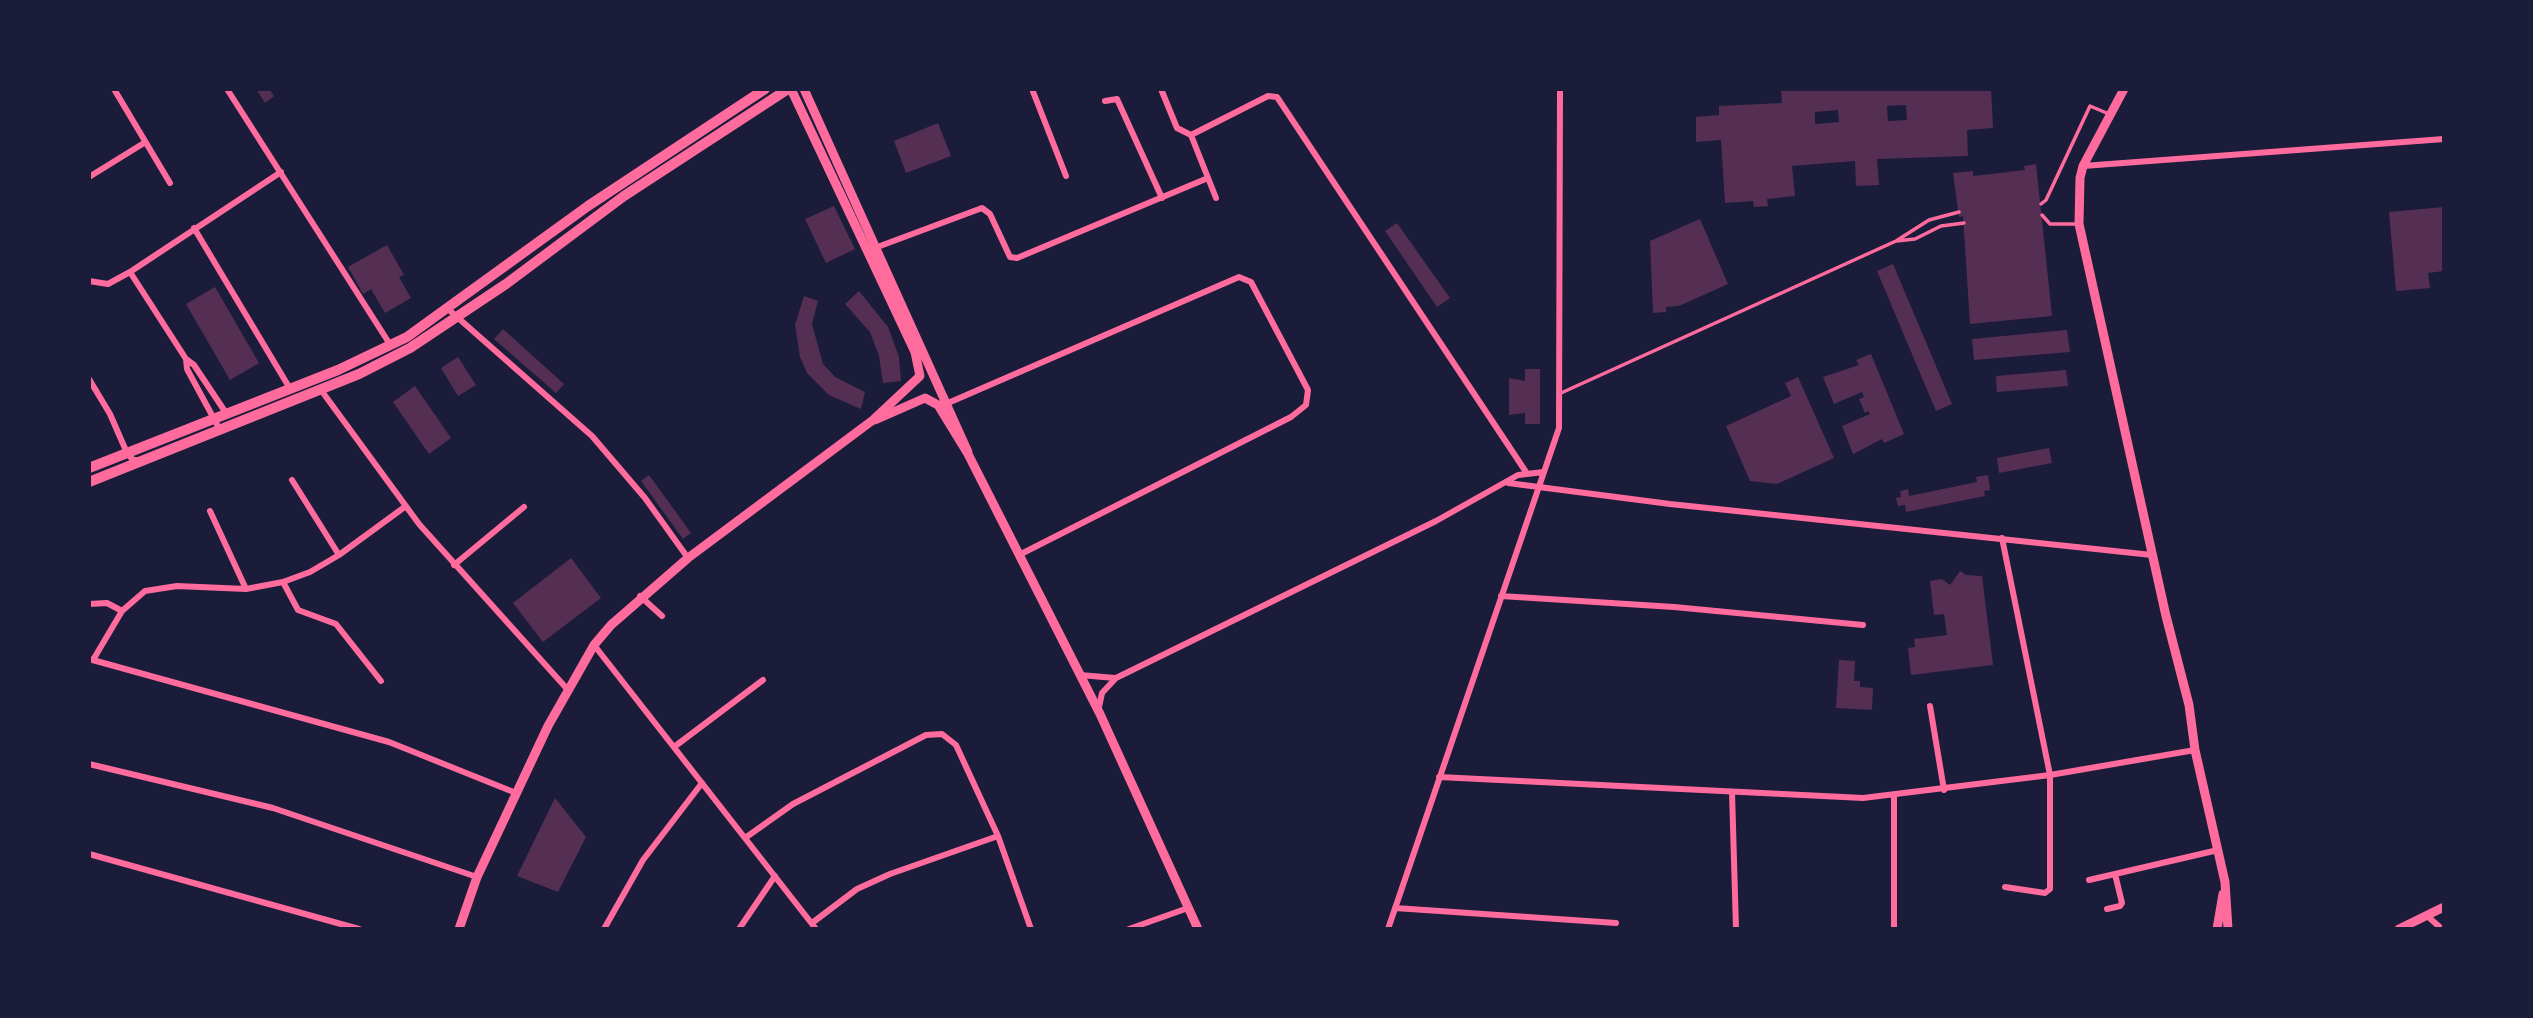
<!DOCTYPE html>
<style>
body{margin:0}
#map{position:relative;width:2533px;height:1018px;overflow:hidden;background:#1b1b3a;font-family:Barlow,sans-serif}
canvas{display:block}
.frame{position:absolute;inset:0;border:91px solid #1b1b3a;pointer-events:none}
</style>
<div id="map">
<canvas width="2533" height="1018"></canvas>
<div class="frame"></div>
</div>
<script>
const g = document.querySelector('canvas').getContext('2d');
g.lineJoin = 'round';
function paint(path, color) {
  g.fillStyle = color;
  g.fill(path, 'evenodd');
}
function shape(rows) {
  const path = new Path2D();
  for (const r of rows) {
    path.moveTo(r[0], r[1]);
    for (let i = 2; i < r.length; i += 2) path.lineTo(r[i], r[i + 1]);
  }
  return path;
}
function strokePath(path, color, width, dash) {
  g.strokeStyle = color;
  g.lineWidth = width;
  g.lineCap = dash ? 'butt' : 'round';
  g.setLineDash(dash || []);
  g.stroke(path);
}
paint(shape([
 [256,89,269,89,274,96,265,103],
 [1781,89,1991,89,1993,128,1967,130,1968,156,1877,159,1879,185,1856,186,1855,161,1792,166,1795,196,1767,199,1768,206,1754,207,1753,201,1725,203,1721,140,1696,142,1696,117,1719,115,1719,106,1782,103],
 [1906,105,1907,120,1888,121,1887,106],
 [1838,110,1839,122,1815,124,1815,112],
 [938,123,951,156,906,173,894,141],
 [2036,164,2052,316,1970,324,1963,216,1959,217,1953,173,1973,171,1973,176,2025,170,2024,166],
 [834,206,855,249,826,263,805,219],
 [2444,207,2444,271,2428,273,2430,288,2396,291,2389,212],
 [1700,219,1728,284,1679,306,1666,307,1666,312,1653,313,1650,241],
 [1397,223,1450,298,1437,307,1385,231],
 [387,245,404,275,399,277,411,298,385,313,371,289,363,294,348,267],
 [1893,264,1952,404,1936,411,1877,271],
 [215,287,259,363,230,380,186,304],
 [859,291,888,327,899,357,901,381,883,383,879,356,870,332,845,304],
 [804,296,818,301,812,324,823,364,835,377,865,392,861,409,829,395,807,373,800,357,795,325],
 [503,329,564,384,556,393,494,339],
 [2067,330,2070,352,1974,360,1972,339],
 [1871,354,1904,434,1884,443,1882,439,1853,454,1842,426,1870,414,1868,411,1865,413,1859,399,1864,397,1862,392,1834,404,1823,377,1859,365,1856,360],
 [458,357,476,385,458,396,441,368],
 [1525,369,1540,369,1540,424,1525,424,1525,413,1509,415,1509,378,1525,381],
 [2066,370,2068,386,1997,392,1996,376],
 [1798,377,1834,458,1777,484,1750,481,1726,426,1791,396,1785,383],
 [415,386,451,438,429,454,393,402],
 [2049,448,2052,463,1999,473,1997,458],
 [649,475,691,533,683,539,641,481],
 [1988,475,1990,490,1984,491,1985,496,1906,512,1905,505,1898,506,1896,498,1901,497,1900,491,1908,489,1909,496,1977,482,1976,477],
 [571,558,601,598,543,642,513,603],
 [1960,571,1966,575,1982,576,1993,665,1911,675,1908,648,1915,647,1914,639,1947,635,1944,614,1934,615,1930,581,1942,579,1950,585],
 [1839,660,1855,661,1854,681,1860,681,1860,687,1873,688,1872,710,1836,708],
 [555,798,586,837,558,892,517,876]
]), '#542f53');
strokePath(shape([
 [2041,204,2046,200,2090,106,2109,114],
 [2042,215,2050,224,2077,224],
 [1896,241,1915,239,1941,226,1964,223],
 [1561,393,1896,241,1929,220,1959,212]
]), '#ff6b9d', 3.5);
strokePath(shape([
 [114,89,170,183],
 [227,89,391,346],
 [1032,89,1066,176],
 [1161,89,1177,128,1191,135,1268,96,1277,97,1526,472],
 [1105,101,1117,99,1162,198],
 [1191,135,1216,198],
 [2083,166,2444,139],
 [89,177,144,143],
 [194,228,289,387],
 [872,249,982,208,990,214,1010,257,1017,258,1208,178],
 [130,272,186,359,187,369,220,430],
 [89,281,108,284,130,272,281,172],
 [448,309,592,436,645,498,688,558],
 [186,359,194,365,226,413],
 [89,379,110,414,127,453,133,460,139,460],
 [321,390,419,524,568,690],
 [948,403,1239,277,1251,282,1308,390,1306,405,1291,417,1019,555],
 [292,480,339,555],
 [1508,483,1670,504,2152,555],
 [210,511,246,589],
 [2002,538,2050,775,2050,889,2045,893,2005,887],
 [454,565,524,507],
 [283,582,298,610,336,624,381,681],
 [640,596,662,616],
 [1501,596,1674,607,1863,625],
 [89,604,107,603,122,611],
 [594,645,816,929],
 [89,659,389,742,516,793],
 [93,660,122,611,145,591,177,586,246,589,283,582,310,572,339,555,406,506],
 [1080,675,1115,678],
 [1930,706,1944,790],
 [1099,707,1102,693,1116,678,1436,521,1518,475,1544,472],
 [674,747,763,680],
 [89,764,273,808,477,877],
 [1439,777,1863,798,2050,775,2195,750],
 [1732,792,1736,929],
 [1894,797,1894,929],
 [745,838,793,804,926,735,942,734,956,745,998,836,1031,929],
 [89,854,359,929],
 [2089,880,2115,874],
 [1395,908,1616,923],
 [2107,909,2120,906,2122,903,2115,874,2218,850],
 [2426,915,2442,929],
 [812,923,857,889,890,874,998,836],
 [604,929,643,860,702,783],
 [739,929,775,876],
 [1129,929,1188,908],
 [1388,929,1559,428,1560,89]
]), '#ff6b9d', 6);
strokePath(shape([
 [804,89,968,452],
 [2124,89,2083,166,2080,178,2079,224,2166,616,2189,705,2195,750,2225,882,2228,929],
 [875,420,925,398,938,405,968,454,1100,714,1198,929],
 [459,929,477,877,548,726,594,645,611,625,688,558,873,420,920,376,915,352,791,89],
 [2217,929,2223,894],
 [2399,929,2444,907]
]), '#ff6b9d', 9);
strokePath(shape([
 [89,468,338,370,407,337,588,206,765,89],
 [89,482,359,374,410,348,506,284,624,196,788,89]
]), '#ff6b9d', 10);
</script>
